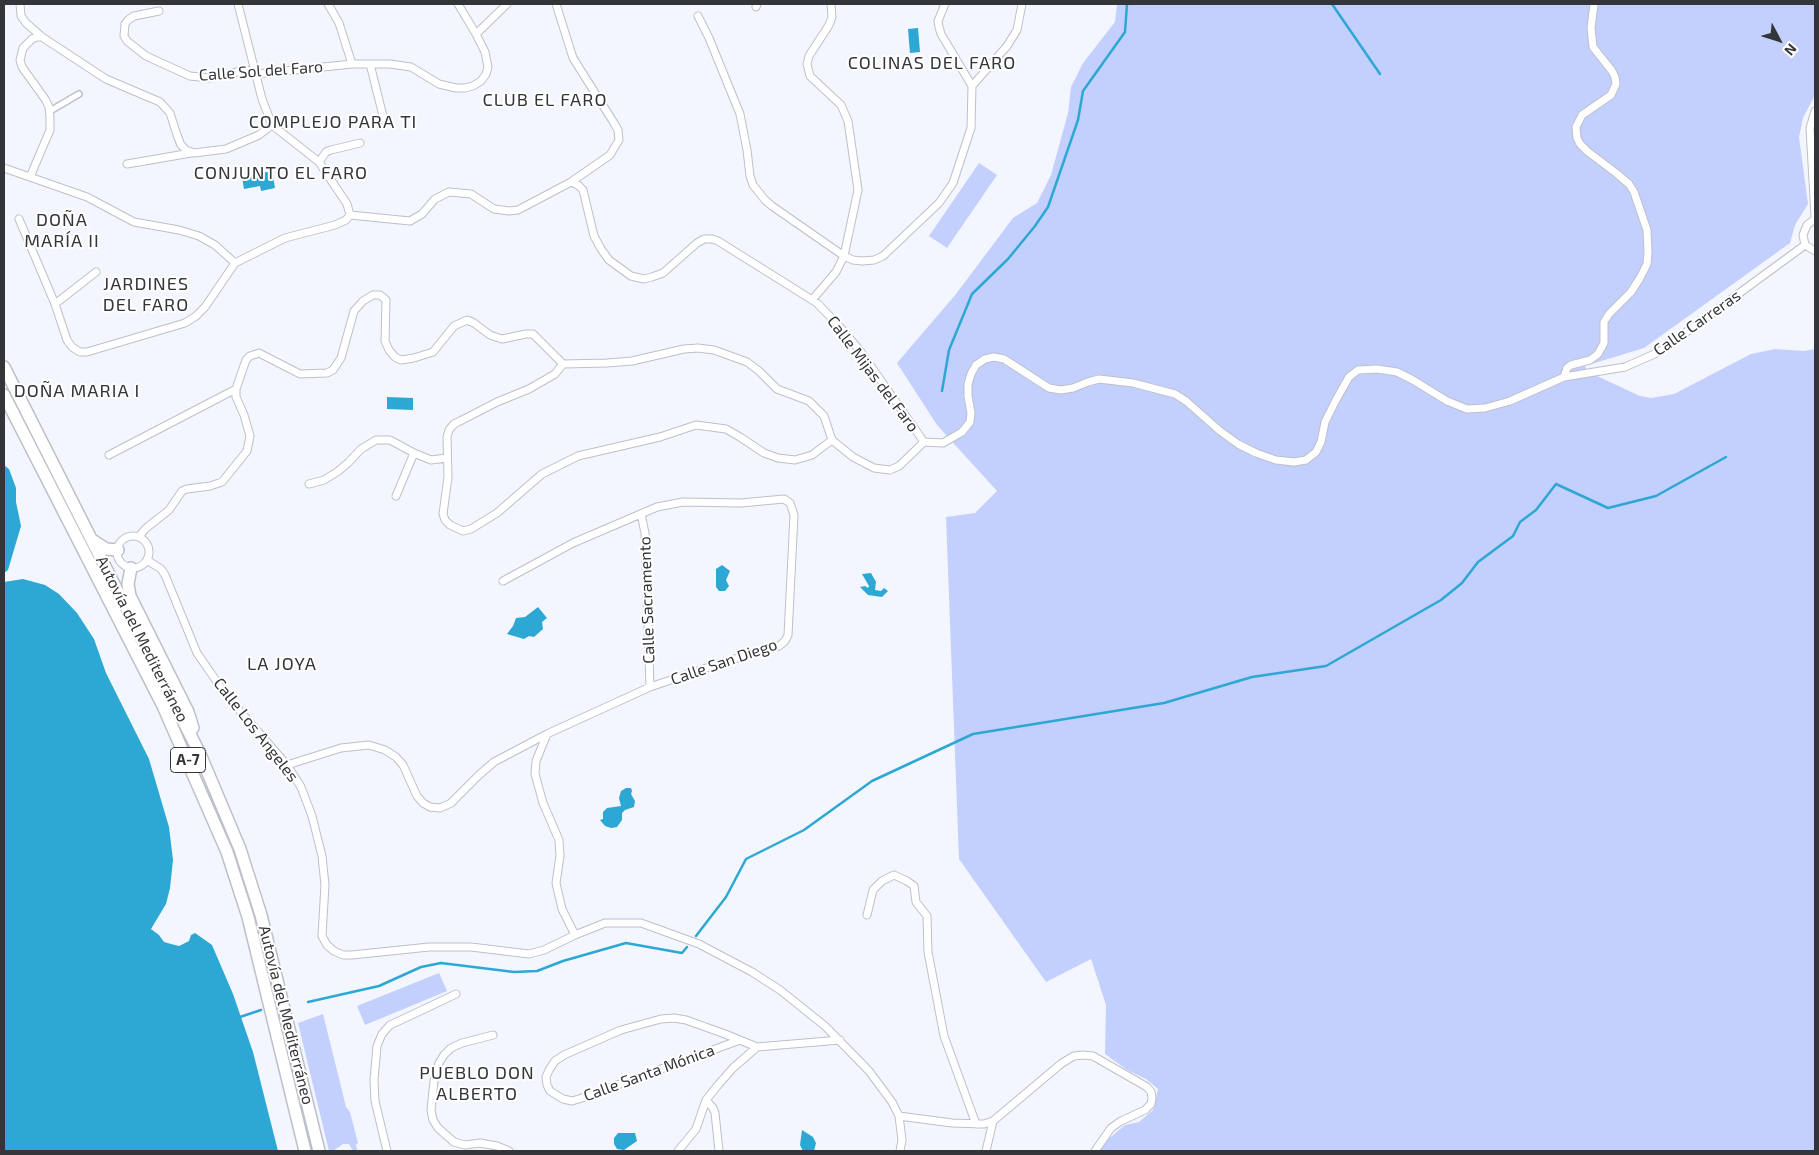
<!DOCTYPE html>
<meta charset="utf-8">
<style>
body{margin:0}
#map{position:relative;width:1819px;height:1155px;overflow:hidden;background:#f3f6fe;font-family:"Exo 2",sans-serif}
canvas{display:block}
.frame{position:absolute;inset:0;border:5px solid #343539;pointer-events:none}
.north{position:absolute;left:1754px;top:15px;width:50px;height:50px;-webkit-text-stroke:4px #fff;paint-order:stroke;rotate:130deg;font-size:14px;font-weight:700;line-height:20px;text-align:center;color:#343539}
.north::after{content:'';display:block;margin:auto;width:18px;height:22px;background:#343539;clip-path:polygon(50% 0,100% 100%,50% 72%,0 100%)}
</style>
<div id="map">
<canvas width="1819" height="1155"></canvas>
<div class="frame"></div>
<div class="north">N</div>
</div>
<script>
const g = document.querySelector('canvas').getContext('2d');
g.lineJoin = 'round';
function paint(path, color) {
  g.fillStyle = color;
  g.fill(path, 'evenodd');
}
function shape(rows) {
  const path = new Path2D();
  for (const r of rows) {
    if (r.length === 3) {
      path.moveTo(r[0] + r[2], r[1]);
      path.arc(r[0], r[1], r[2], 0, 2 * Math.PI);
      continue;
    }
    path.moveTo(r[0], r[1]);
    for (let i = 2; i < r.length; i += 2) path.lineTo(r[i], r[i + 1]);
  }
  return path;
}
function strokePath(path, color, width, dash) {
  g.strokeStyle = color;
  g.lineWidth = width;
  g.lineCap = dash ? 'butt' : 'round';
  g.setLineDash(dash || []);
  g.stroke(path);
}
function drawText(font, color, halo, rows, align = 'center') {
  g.font = font + ' "Exo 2",sans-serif';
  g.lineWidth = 4;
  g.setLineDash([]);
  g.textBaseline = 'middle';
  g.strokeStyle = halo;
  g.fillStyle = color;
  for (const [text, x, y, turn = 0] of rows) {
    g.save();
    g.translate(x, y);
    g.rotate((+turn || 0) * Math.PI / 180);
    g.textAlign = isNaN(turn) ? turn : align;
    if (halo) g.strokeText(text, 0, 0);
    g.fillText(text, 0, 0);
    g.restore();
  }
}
paint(shape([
 [1117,4,1815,4,1815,95,1803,118,1799,137,1808,204,1795,225,1790,243,1644,348,1585,366,1589,376,1597,376,1640,396,1651,398,1674,394,1751,354,1775,349,1804,351,1815,349,1815,1151,1100,1151,1107,1140,1125,1125,1139,1122,1153,1110,1158,1089,1146,1079,1127,1070,1105,1054,1106,1005,1091,959,1046,982,959,859,946,517,975,513,997,491,937,425,897,363,956,294,1013,218,1037,203,1051,175,1068,113,1071,87,1083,63,1115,22],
 [979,163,997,175,947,248,929,236],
 [439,973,447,991,365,1025,357,1006],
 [323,1014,346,1107,350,1112,358,1143,356,1144,357,1150,360,1151,353,1151,349,1144,343,1144,333,1151,329,1151,298,1023]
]), '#c3cffd');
paint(shape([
 [918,28,920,52,910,53,908,29],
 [272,171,275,188,261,191,260,186,244,189,242,177],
 [387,397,413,398,413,410,387,409],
 [4,465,9,469,16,488,16,502,21,526,8,570,4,573],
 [722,565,730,571,726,580,729,586,725,591,719,591,716,587,716,569],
 [871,573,876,582,875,590,881,591,884,588,888,591,882,597,868,595,860,587,865,586,868,588,869,586,862,574],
 [23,579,45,585,59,594,77,613,94,639,106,673,149,759,169,827,173,860,170,888,166,904,151,929,159,935,164,942,171,944,179,946,189,941,191,935,195,933,212,945,233,994,253,1052,278,1151,4,1151,4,582],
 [538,607,547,618,542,622,543,629,534,637,529,636,524,639,507,634,513,626,516,618,525,617],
 [626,788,631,788,632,791,631,794,635,801,634,807,625,810,622,813,622,820,617,827,611,828,605,826,600,820,603,819,603,812,607,808,621,806,619,798,621,791],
 [802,1130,813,1137,816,1143,814,1151,803,1151,800,1145],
 [618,1133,635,1133,637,1141,624,1150,617,1149,614,1144,614,1138]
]), '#2da8d5');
strokePath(shape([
 [1332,4,1380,74],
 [942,391,949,350,972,294,1008,259,1035,226,1048,207,1078,120,1083,91,1125,32,1127,4],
 [696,936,726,897,746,859,804,830,872,781,973,734,1164,703,1252,677,1326,666,1441,600,1462,583,1478,562,1513,536,1520,522,1536,510,1556,484,1608,508,1656,496,1726,457],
 [308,1002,379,986,421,967,441,963,514,972,537,971,563,961,626,943,682,953,687,947],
 [240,1017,261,1010]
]), '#2da8d5', 2.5);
const pedestrian = shape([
 [50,111,79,94]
]);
const minor = shape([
 [20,4,21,16,26,23,42,37],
 [238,4,262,99,272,125,319,162,347,204,350,215],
 [328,4,339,23,352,64],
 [458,4,476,34],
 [556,4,573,58,614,123,618,130,619,140,610,155,571,182],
 [756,7,757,4],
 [159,11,134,16,128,20,125,24,124,36,127,41,146,56,190,76,209,78,246,70,256,74,352,64,390,64,411,67,439,84,456,88,465,88,473,86,481,81,486,74,488,67,485,52,476,34,507,4],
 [698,16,709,38,740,114,747,150,750,176,753,185,765,200,772,206,844,256,858,190,848,121,841,105,810,76,807,64,809,56,829,25,832,17,831,4],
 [370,64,384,120],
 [972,86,1007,46,1017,30,1022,4],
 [1815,111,1810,128,1815,216],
 [319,162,326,152,331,150,360,143],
 [127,164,191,153],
 [4,168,87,197,134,222,179,230,199,236,215,245,235,263,285,238,335,225,346,220,350,215,410,221,422,214,435,199,449,192,471,194,494,209,509,211,518,210,571,182,578,185,583,190,594,236,601,249,609,260,631,276,644,279,652,277,663,273,697,243,704,239,712,239,718,241,817,303,840,327,861,352,924,442],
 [30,177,50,130,50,117,49,107,45,99,22,67,20,60,23,48,32,39,37,37,42,37,106,79,160,102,170,113,177,135,181,145,186,150,194,153,226,149,259,135,272,125],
 [19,219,55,304,67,340,72,347,80,352,87,352,185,323,196,316,205,307,235,263],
 [1815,219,1807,225,1803,235,1805,245,1815,251],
 [812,300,836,272,844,256,853,260,863,261,874,260,883,256,939,203,953,183,971,128,972,86,941,34,939,27,938,21,945,4],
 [55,304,96,272],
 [563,364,555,374,529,389,497,402,470,416,454,424,449,430,447,437,448,477,443,514,445,520,450,525,463,531,471,529,497,513,542,474,578,456,660,437,696,425,726,429,740,437,764,453,778,458,795,460,812,455,832,440],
 [563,364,607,363,632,361,684,349,698,348,714,350,747,362,759,371,777,389,809,401,824,416,832,440,853,457,874,468,890,470,899,466,924,442],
 [1564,377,1567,368,1571,365,1590,360,1598,354,1604,343,1604,322,1609,314,1631,292,1640,278,1647,264,1648,252,1647,230,1634,192,1629,184,1616,173,1587,151,1580,144,1577,138,1576,127,1582,115,1611,95,1616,84,1615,77,1612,71,1593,47,1591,28,1594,4],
 [924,442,943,443,962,432,970,422,971,413,968,396,968,384,971,374,976,365,985,359,994,357,1004,359,1049,388,1061,390,1073,388,1088,382,1099,379,1133,383,1175,394,1186,401,1220,431,1238,444,1256,453,1276,460,1294,462,1306,460,1316,452,1321,442,1325,422,1336,400,1349,377,1358,370,1377,369,1397,372,1413,380,1447,401,1467,409,1485,408,1510,401,1564,377,1625,367,1659,352,1805,245],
 [109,455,236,389],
 [309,484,324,480,337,472,348,463,361,449,376,440,390,440,414,453,431,460,447,458],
 [396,496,414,453],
 [641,514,645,533,650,687],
 [133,552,16],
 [139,537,145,529,169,510,182,491,187,489,210,486,222,482,247,451,250,436,244,415,236,397,236,389,246,360,250,356,259,353,300,374,327,373,333,370,341,358,354,311,363,301,373,295,380,295,386,300,385,341,389,350,395,357,401,360,414,358,433,352,454,326,467,320,474,323,490,335,502,339,526,334,533,334,563,364],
 [147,560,161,569,165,575,197,653,226,695,287,765,301,787,312,816,322,856,325,885,322,936,327,945,334,951,343,955,352,955,429,947,471,947,529,954,544,950,575,935,605,923,641,923,699,944,752,972,780,990,825,1026,869,1071,892,1102,899,1116,902,1140,900,1151],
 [547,734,536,761,535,774,543,803,559,840,560,856,556,883,562,909,575,935],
 [287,765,341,748,369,745,385,750,396,757,403,765,417,796,423,803,430,807,440,808,451,803,479,775,494,762,547,734,650,687,724,662,779,646,785,641,788,635,794,515,790,503,784,499,741,503,683,502,657,507,573,543,503,581],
 [867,915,873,890,882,881,894,875,907,881,914,886,916,902,927,916,928,952,944,1036,976,1124],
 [493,1035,462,1043,451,1048,444,1055,439,1063,434,1081,431,1110,433,1120,438,1128,454,1142,465,1145,480,1143,497,1146,509,1151],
 [740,1040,582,1098,572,1101,563,1099,550,1091,547,1085,546,1077,549,1070,555,1061,564,1055,621,1030,661,1019,674,1018,686,1020,725,1034,757,1047],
 [706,1100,713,1108,715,1113,719,1151],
 [899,1116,952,1123,984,1124,993,1121,1062,1063,1074,1056,1083,1055,1093,1056,1147,1087,1151,1092,1152,1098,1151,1104,1145,1110,1121,1121,1111,1128,1095,1151],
 [387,1151,375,1101,374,1080,377,1046,382,1034,390,1025,401,1020,456,994],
 [678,1151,696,1129,706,1100,718,1085,733,1068,757,1047,840,1040],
 [986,1151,993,1121]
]);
const trunk = shape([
 [4,367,200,754,240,849,261,915,319,1151],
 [4,395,163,706,227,852,248,917,305,1151],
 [92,540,106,549,118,550],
 [131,568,128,584,130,596,188,712,193,728]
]);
strokePath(pedestrian, '#bdc0ca', 8);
strokePath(minor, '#bdc0ca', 9);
strokePath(trunk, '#bdc0ca', 14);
strokePath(pedestrian, '#fff', 5);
strokePath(minor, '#fff', 7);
strokePath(trunk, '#fff', 11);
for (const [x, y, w] of [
 [188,760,35]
]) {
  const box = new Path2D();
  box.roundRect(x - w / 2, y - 12.5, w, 25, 4);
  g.fillStyle = '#fff';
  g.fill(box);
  strokePath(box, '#343539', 1);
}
drawText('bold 15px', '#343539', null, [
 ["A-7",188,760]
]);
drawText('16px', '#343539', '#fff', [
 ["Calle Sol del Faro",261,71,-4],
 ["Calle Carreras",1697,323,-35],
 ["Calle Mijas del Faro",873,374,53],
 ["Calle Sacramento",647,600,-92],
 ["Autovía del Mediterráneo",142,639,63],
 ["Calle San Diego",724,662,-19],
 ["Calle Los Angeles",256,730,52],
 ["Autovía del Mediterráneo",286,1015,76],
 ["Calle Santa Mónica",649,1073,-20]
]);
g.letterSpacing = '1px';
drawText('18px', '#343539', '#fff', [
 ["COLINAS DEL FARO",932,63],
 ["CLUB EL FARO",545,100],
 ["COMPLEJO PARA TI",333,122],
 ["CONJUNTO EL FARO",281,173],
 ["DOÑA",62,220],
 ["MARÍA II",62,241],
 ["JARDINES",146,284],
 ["DEL FARO",146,305],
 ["DOÑA MARIA I",77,391],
 ["LA JOYA",282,664],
 ["PUEBLO DON",477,1073],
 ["ALBERTO",477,1094]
]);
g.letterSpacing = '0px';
</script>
